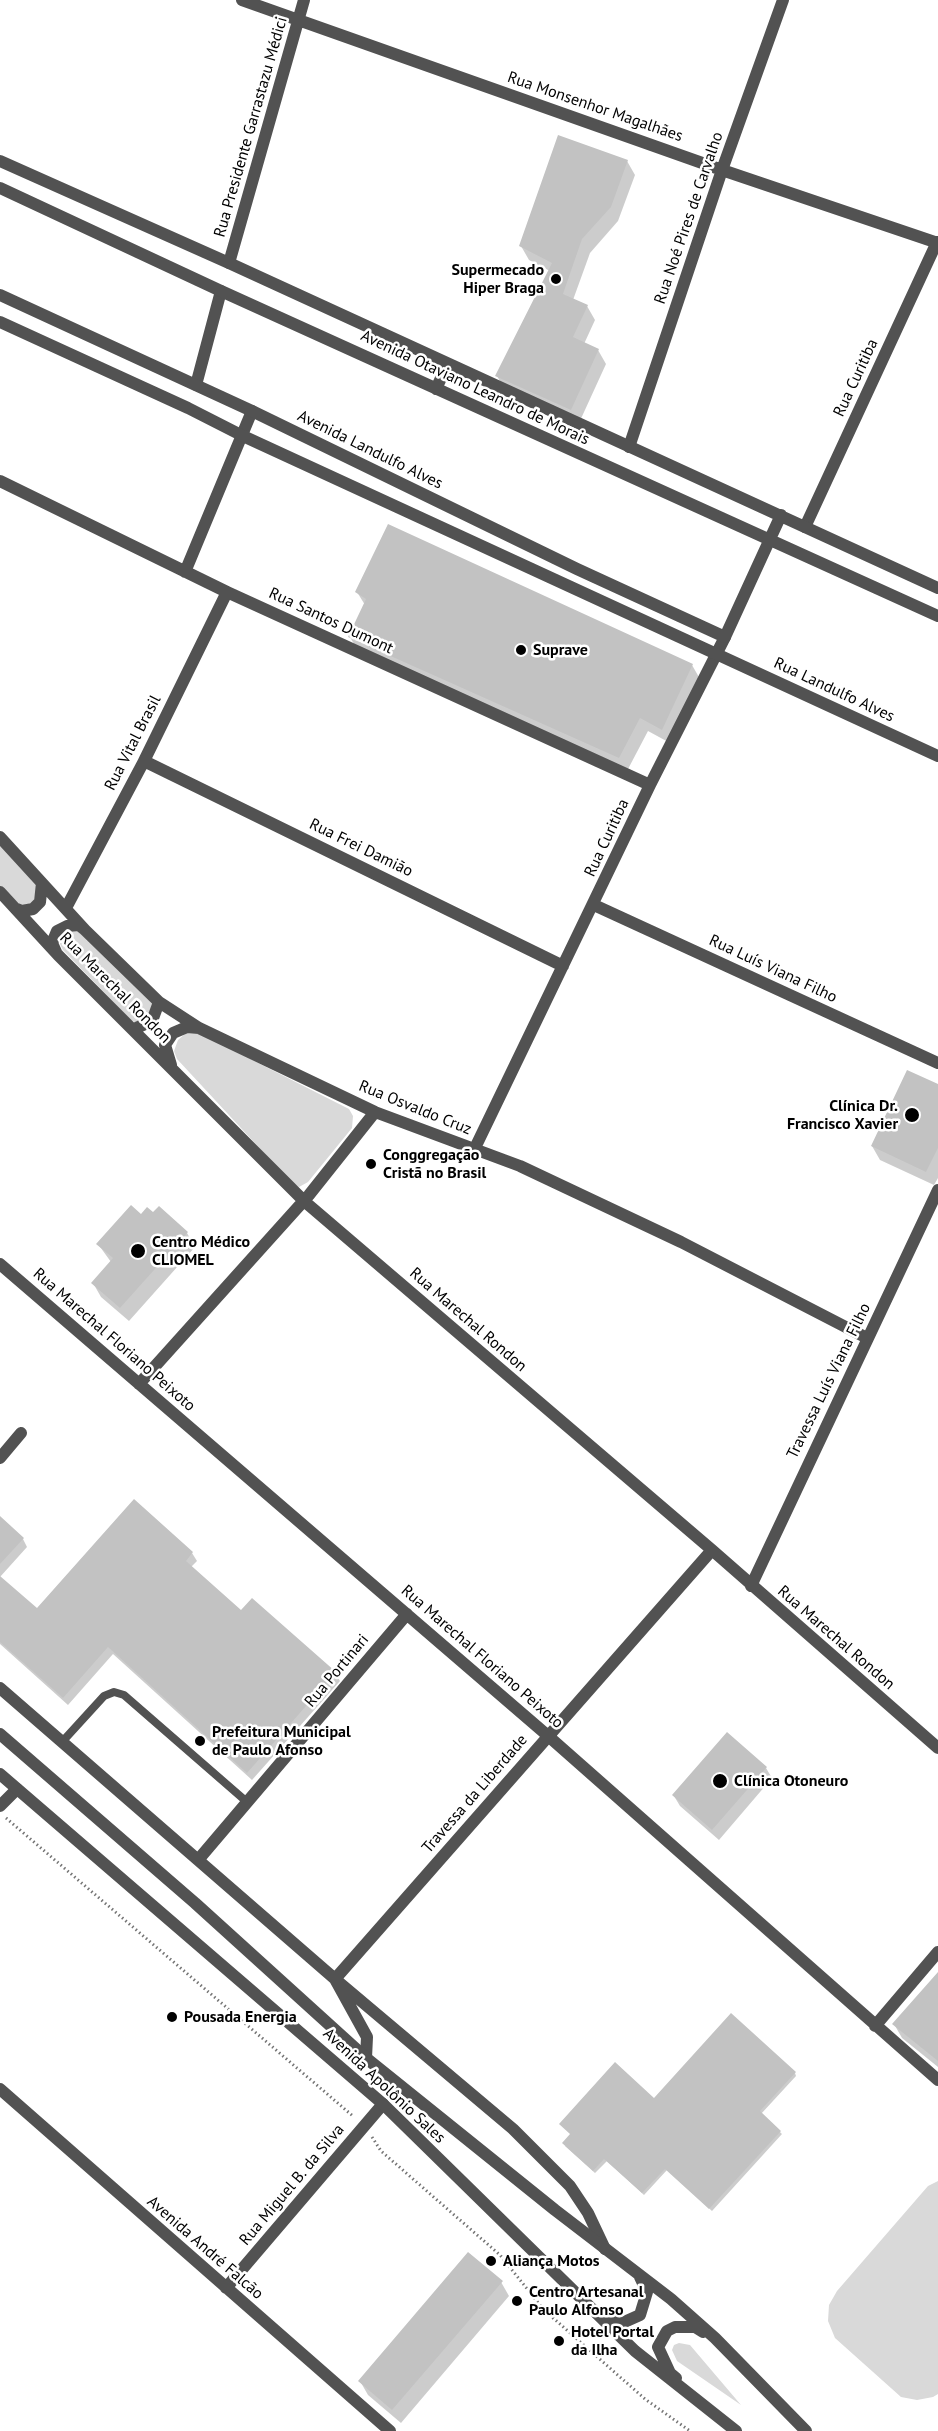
<!DOCTYPE html>
<meta charset="utf-8">
<style>
body{margin:0}
canvas{display:block;background:#fff}
</style>
<canvas width="938" height="2431"></canvas>
<script>
const g = document.querySelector('canvas').getContext('2d');
g.lineJoin = 'round';
function paint(path, color) {
  g.fillStyle = color;
  g.fill(path, 'evenodd');
}
function shape(rows) {
  const path = new Path2D();
  for (const r of rows) {
    path.moveTo(r[0], r[1]);
    for (let i = 2; i < r.length; i += 2) path.lineTo(r[i], r[i + 1]);
  }
  return path;
}
function strokePath(path, color, width, dash) {
  g.strokeStyle = color;
  g.lineWidth = width;
  g.lineCap = dash ? 'butt' : 'round';
  g.setLineDash(dash || []);
  g.stroke(path);
}
function drawText(font, color, halo, rows, align = 'center') {
  g.font = font + ' "PT Sans",sans-serif';
  g.lineWidth = 5;
  g.setLineDash([]);
  g.textBaseline = 'middle';
  g.strokeStyle = halo;
  g.fillStyle = color;
  for (const [text, x, y, turn = 0] of rows) {
    g.save();
    g.translate(x, y);
    g.rotate((+turn || 0) * Math.PI / 180);
    g.textAlign = isNaN(turn) ? turn : align;
    if (halo) g.strokeText(text, 0, 0);
    g.fillText(text, 0, 0);
    g.restore();
  }
}
paint(shape([
 [0,840,42,885,30,911,0,895],
 [74,927,153,1000,151,1016,136,1023,131,1020,63,950,60,944,61,938],
 [195,1031,349,1109,353,1116,352,1128,308,1182,299,1187,290,1181,177,1059,174,1051,178,1040,186,1033],
 [938,2181,938,2394,933,2397,917,2400,901,2397,835,2338,828,2321,829,2305,837,2291,928,2186],
 [679,2343,690,2345,741,2405,677,2361,672,2350,674,2345]
]), '#d9d9d9');
paint(shape([
 [627,161,635,175,618,221,590,253,573,300,587,306,595,320,584,344,598,350,606,364,579,423,505,390,497,376,550,271,529,260,521,246],
 [357,592,692,665,700,679,670,743,648,731,627,771,358,651,350,637,365,605],
 [938,1086,938,1178,934,1185,880,1160,872,1146],
 [159,1208,187,1233,195,1247,129,1321,101,1297,93,1283,111,1262,98,1244,141,1216,153,1214],
 [0,1518,23,1539,27,1547,0,1577],
 [192,1553,197,1561,191,1567,241,1612,335,1673,340,1681,252,1780,113,1654,68,1705,0,1644,0,1577,37,1610],
 [766,1768,772,1778,719,1840,680,1806,674,1796],
 [938,1974,938,2067,902,2038,894,2024],
 [795,2073,796,2076,761,2114,782,2134,712,2211,667,2170,644,2195,607,2161,595,2173,565,2146,654,2100],
 [501,2282,509,2296,401,2423,368,2395,360,2381]
]), '#0003');
paint(shape([
 [558,135,628,160,611,207,582,239,563,294,588,305,573,337,599,349,571,410,495,376,552,263,519,246],
 [388,524,693,664,662,730,640,718,619,758,348,637,366,599,355,592],
 [907,1070,938,1084,938,1148,926,1172,871,1146],
 [131,1205,141,1214,147,1207,153,1212,159,1206,188,1232,120,1308,91,1283,113,1258,96,1244],
 [134,1499,193,1552,186,1561,241,1610,252,1598,336,1672,247,1773,108,1647,63,1698,0,1642,0,1576,37,1608],
 [0,1516,24,1538,0,1564],
 [727,1732,767,1767,712,1830,672,1795],
 [938,1972,938,2061,892,2024],
 [731,2013,796,2072,760,2111,781,2131,709,2209,665,2169,642,2193,604,2159,593,2171,562,2143,570,2134,559,2124,615,2062,654,2098],
 [468,2252,503,2281,392,2410,358,2381]
]), '#c2c2c2');
strokePath(shape([
 [6,1818,354,2117],
 [372,2137,381,2151,500,2255,544,2310,645,2399,690,2431]
]), '#747474', 3, [1.5, 3]);
strokePath(shape([
 [62,1742,104,1696,114,1692,124,1695,247,1802]
]), '#525252', 8);
strokePath(shape([
 [242,0,722,170,938,243],
 [229,263,304,0],
 [196,385,221,291],
 [629,447,722,170,783,0],
 [0,481,227,592,650,785],
 [805,527,937,242],
 [185,572,252,411],
 [144,761,563,966],
 [0,837,85,930,159,1002,199,1028,375,1112,520,1166,681,1242,867,1338],
 [0,892,58,955,304,1201,712,1550,938,1748],
 [594,905,938,1063],
 [66,908,144,761,227,592],
 [17,909,22,911,33,909,40,902,42,883],
 [56,952,52,943,57,931,67,926,79,925,84,929],
 [134,1029,152,1021,159,1002],
 [171,1065,165,1045,173,1033,187,1027,199,1028],
 [474,1150,650,785,725,637],
 [0,1264,547,1735,938,2080],
 [139,1384,309,1195,375,1112],
 [0,1458,21,1433],
 [751,1586,938,1190],
 [0,1688,335,1979,367,2037,366,2058],
 [0,1806,17,1789],
 [198,1860,407,1614],
 [875,2026,938,1952],
 [0,2089,390,2431],
 [605,2249,588,2213,570,2186,513,2129,335,1979,712,1550],
 [226,2288,383,2104]
]), '#525252', 12);
strokePath(shape([
 [0,161,229,263,938,588],
 [0,188,221,291,938,616],
 [0,295,252,411,577,569,725,637,781,515],
 [0,322,188,408,243,436,938,756],
 [436,389,447,365],
 [0,1734,195,1903,366,2058,555,2210,671,2299,715,2338,806,2431],
 [0,1774,383,2104,635,2351,736,2431],
 [602,2317,622,2323,640,2315,647,2292,640,2277],
 [676,2378,670,2373,658,2347,667,2331,675,2327,695,2327,703,2332]
]), '#525252', 12);
for (const [x, y, r, color] of [
 [556,279,6,"#000"],
 [521,650,6,"#000"],
 [912,1115,8,"#000"],
 [371,1164,6,"#000"],
 [138,1251,8,"#000"],
 [200,1741,6,"#000"],
 [720,1781,8,"#000"],
 [172,2017,6,"#000"],
 [491,2261,6,"#000"],
 [517,2301,6,"#000"],
 [559,2341,6,"#000"]
]) {
  const dot = new Path2D();
  dot.arc(x, y, r, 0, 2 * Math.PI);
  g.fillStyle = color;
  g.fill(dot);
  strokePath(dot, '#fff', 2);
}
drawText('16px', '#000', '#fff', [
 ["Rua Monsenhor Magalhães",595,107,19],
 ["Rua Presidente Garrastazu Médici",251,127,-74],
 ["Rua Noé Pires de Carvalho",689,218,-71],
 ["Rua Curitiba",856,378,-65],
 ["Avenida Otaviano Leandro de Morais",475,388,25],
 ["Avenida Landulfo Alves",370,450,26],
 ["Rua Santos Dumont",331,621,25],
 ["Rua Landulfo Alves",834,690,25],
 ["Rua Vital Brasil",133,743,-63],
 ["Rua Curitiba",607,838,-65],
 ["Rua Frei Damião",361,848,26],
 ["Rua Luís Viana Filho",773,969,25],
 ["Rua Marechal Rondon",115,988,45],
 ["Rua Osvaldo Cruz",415,1108,22],
 ["Rua Marechal Rondon",468,1320,41],
 ["Rua Marechal Floriano Peixoto",114,1340,41],
 ["Travessa Luís Viana Filho",829,1381,-64],
 ["Rua Marechal Rondon",836,1638,41],
 ["Rua Marechal Floriano Peixoto",482,1657,41],
 ["Rua Portinari",337,1671,-50],
 ["Travessa da Liberdade",475,1794,-49],
 ["Avenida Apolônio Sales",384,2086,43],
 ["Rua Miguel B. da Silva",292,2185,-50],
 ["Avenida André Falcão",205,2248,41]
]);
drawText('bold 16px', '#000', '#fff', [
 ["Supermecado",544,270,"right"],
 ["Hiper Braga",544,288,"right"],
 ["Suprave",533,650],
 ["Clínica Dr.",898,1106,"right"],
 ["Francisco Xavier",898,1124,"right"],
 ["Conggregação",383,1155],
 ["Cristã no Brasil",383,1173],
 ["Centro Médico",152,1242],
 ["CLIOMEL",152,1260],
 ["Prefeitura Municipal",212,1732],
 ["de Paulo Afonso",212,1750],
 ["Clínica Otoneuro",734,1781],
 ["Pousada Energia",184,2017],
 ["Aliança Motos",503,2261],
 ["Centro Artesanal",529,2292],
 ["Paulo Alfonso",529,2310],
 ["Hotel Portal",571,2332],
 ["da Ilha",571,2350]
], 'left');
</script>
